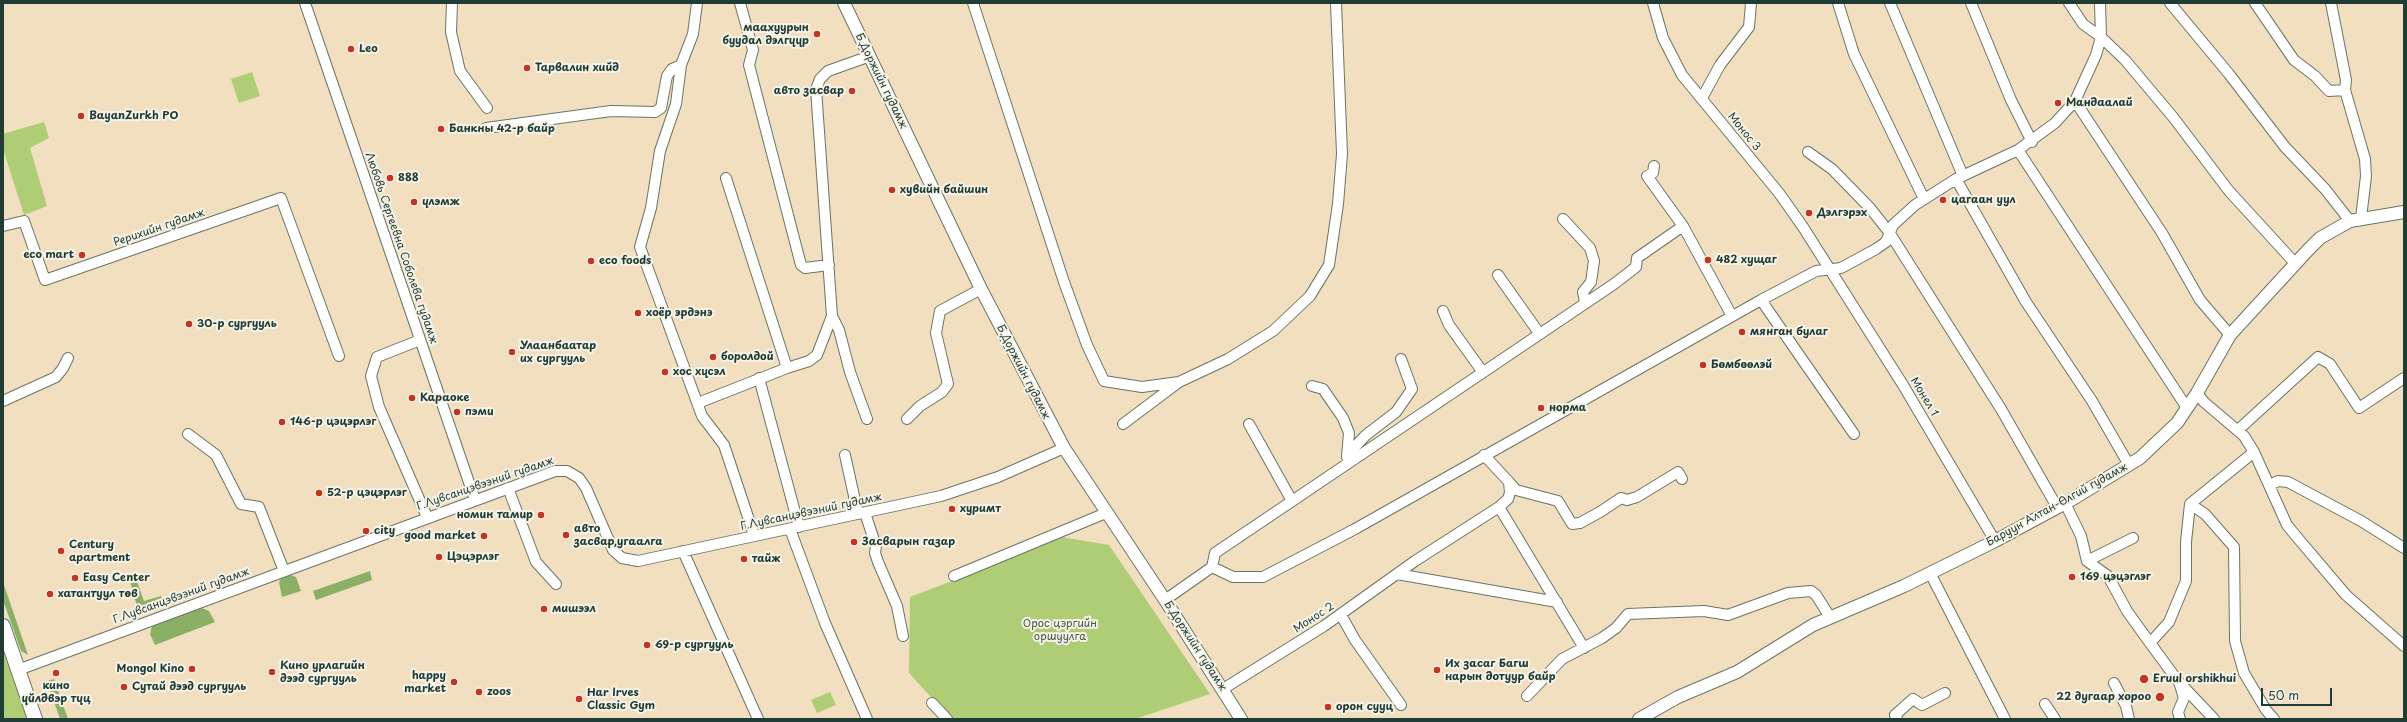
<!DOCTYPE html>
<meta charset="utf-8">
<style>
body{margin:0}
#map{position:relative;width:2407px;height:722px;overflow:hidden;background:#f1dfc0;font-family:"Playpen Sans",sans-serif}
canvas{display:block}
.frame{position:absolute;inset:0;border:4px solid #1f3d34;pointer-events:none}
.scale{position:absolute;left:2261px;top:688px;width:71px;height:18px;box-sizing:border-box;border:2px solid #1f3d34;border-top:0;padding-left:5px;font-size:12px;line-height:14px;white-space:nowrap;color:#1f3d34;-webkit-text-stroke:3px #f7f3e8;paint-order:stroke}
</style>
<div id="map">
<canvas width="2407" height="722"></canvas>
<div class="frame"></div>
<div class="scale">50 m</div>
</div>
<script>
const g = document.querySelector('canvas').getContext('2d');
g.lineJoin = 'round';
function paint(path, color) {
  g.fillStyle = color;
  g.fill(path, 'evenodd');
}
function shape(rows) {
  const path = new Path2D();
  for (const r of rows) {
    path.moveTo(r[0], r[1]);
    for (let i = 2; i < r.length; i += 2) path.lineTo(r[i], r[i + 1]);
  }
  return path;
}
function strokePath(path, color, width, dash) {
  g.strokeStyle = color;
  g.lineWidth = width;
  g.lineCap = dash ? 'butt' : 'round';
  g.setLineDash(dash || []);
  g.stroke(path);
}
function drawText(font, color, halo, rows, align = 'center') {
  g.font = font + ' "Playpen Sans",sans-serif';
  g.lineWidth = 4;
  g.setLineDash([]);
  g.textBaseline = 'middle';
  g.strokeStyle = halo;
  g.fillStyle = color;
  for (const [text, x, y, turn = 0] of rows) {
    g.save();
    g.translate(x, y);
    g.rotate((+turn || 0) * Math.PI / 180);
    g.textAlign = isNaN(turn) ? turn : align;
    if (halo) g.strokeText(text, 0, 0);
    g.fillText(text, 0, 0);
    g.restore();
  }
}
paint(shape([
 [252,72,260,96,239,103,231,79],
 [44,122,49,138,30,148,47,206,24,215,3,149,3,134],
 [1056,536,1109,545,1210,694,1135,719,951,719,909,673,910,597,973,573],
 [3,650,27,719,3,719],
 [830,692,836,705,817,713,811,700]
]), '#aecd74');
paint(shape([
 [370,571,372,580,316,600,313,591],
 [290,575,296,577,301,591,282,597,279,582,282,577],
 [135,576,144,601,161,596,163,601,138,610,129,577],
 [3,582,28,655,21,651,3,600],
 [202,608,209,611,215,622,155,645,150,634,152,626],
 [54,679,68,719,60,719,47,681]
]), '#8ab066');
const minor = shape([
 [305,3,475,500],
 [452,3,451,32,460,71,487,108],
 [697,3,693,34,681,65,676,104,660,151,651,208,640,247,702,416,724,445,754,535],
 [740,3,753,50,749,65,801,265,805,268,829,265],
 [973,3,1064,282,1087,345,1104,381,1142,387,1179,382,1228,359,1273,331,1310,296,1329,265,1338,204,1342,154,1336,3],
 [1653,3,1663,38,1682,75,1779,193,1803,227,1903,385,1995,541],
 [1838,3,1854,54,1924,199],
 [1890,3,1963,176],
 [1971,3,2011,100,2032,142],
 [2069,3,2083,24,2101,37,2125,60,2173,117,2229,191,2294,262],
 [2170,3,2229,74,2285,147,2325,189,2350,221],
 [2255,3,2294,60,2315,76,2329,91,2345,90],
 [2331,3,2346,80,2345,90,2365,159,2366,176,2361,218],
 [1702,98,1720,65,1749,27,1751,3],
 [2075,101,2162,233,2200,300,2230,335],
 [486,128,611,111,655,112,661,108,667,76,672,69,681,65],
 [2018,150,2187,408],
 [1808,152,1832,169,1870,208,1889,232,2001,409,2057,507],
 [1654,166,1653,173,1647,176,1683,226,1732,316],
 [1956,179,2026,302,2092,401,2129,465],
 [1563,219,1590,248,1594,261,1591,282,1583,292,1585,302],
 [3,226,24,221,45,280,281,198,339,356],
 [1498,275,1539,333],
 [1761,300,1854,434],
 [1443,311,1449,325,1482,371],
 [832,316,839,330,850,372,867,419],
 [420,340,377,357,371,376,379,407,427,517],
 [787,368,809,361,817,355,832,316,816,89,820,79,828,71,870,56],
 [759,378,799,527],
 [1312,386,1323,389,1343,418,1349,433,1347,457],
 [2197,393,2204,402,2244,436,2254,452,2287,525,2296,536,2346,595,2404,646],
 [3,401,56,377,63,368,68,358],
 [698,403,787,368,726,178],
 [907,419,920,406,942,392,948,384,936,333,940,311,981,289],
 [1123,424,1179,382],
 [1249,424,1292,501],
 [2238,430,2318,357,2330,364,2359,408,2404,378],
 [188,434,216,455,241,504,259,507,284,571],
 [1348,454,1366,435,1396,412,1412,389,1401,359],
 [845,455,858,514],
 [1484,455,1509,482,1510,493,1508,499,1499,507],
 [1509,482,1516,490,1558,501,1572,524,1580,523,1600,512,1621,498,1627,500,1637,497,1678,472,1682,479],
 [2270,485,2278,481,2288,482,2361,521,2404,548],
 [508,488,536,562,556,584],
 [2065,503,2081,536,2087,561,2108,576,2127,611,2150,643,2178,681,2214,719],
 [2190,504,2205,514,2234,547,2235,641,2244,673,2266,710,2274,719],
 [865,513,876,546,875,553,878,562,897,606,903,636],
 [790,529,825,623,867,719],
 [683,551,758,719],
 [2087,561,2133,538],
 [1212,567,1215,553,1614,284,1636,267,1637,258,1683,226],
 [1930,573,2005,719],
 [1397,574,1557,602],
 [954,576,1106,513],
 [1165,600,1212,567,1233,577,1263,577,1355,529,1761,300,1816,271,1841,268,1876,249,1886,242,1893,225,1915,205,1956,179,2018,150,2055,123,2075,101,2096,55,2101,37,2100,3],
 [1341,615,1355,640,1401,705],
 [2150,643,2169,622,2186,581,2186,542,2190,504,2254,452],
 [18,670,555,471,567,471,579,478,586,488,613,550,622,558,638,561,941,496,998,477,1064,448],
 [2114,683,2126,706,2129,719],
 [2180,685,2184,698,2178,712,2180,719],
 [1223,689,1324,626,1415,561,1499,507,1584,648],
 [1527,696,1562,659,1602,638,1616,628,1628,614,1704,611,1728,615,1788,593,1811,591,1816,595,1830,617],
 [932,703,947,719],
 [2045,704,2055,719],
 [1897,719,1895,715,1913,699,1922,705,1945,693]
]);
const major = shape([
 [844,3,981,289,1064,448,1165,600,1241,719],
 [1639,719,1678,697,1737,672,1813,625,1904,586,1995,541,2071,500,2140,458,2177,423,2197,393,2230,335,2308,250,2320,238,2350,221,2404,212]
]);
const highway = shape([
 [3,626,35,719]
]);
strokePath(minor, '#687665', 12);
strokePath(major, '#687665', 14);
strokePath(highway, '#687665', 16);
strokePath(minor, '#fff', 10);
strokePath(major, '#fff', 12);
strokePath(highway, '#fff', 14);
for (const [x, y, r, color] of [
 [817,34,4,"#c8321e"],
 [351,49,4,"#c8321e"],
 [527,68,4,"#c8321e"],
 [852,91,4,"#c8321e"],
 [2058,103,4,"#c8321e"],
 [81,116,4,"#c8321e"],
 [441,129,4,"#c8321e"],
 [390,178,4,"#c8321e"],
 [892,190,4,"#c8321e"],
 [1943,200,4,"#c8321e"],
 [414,202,4,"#c8321e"],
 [1809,213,4,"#c8321e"],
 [82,255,4,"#c8321e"],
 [1708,260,4,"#c8321e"],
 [591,261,4,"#c8321e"],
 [638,313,4,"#c8321e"],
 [189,324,4,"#c8321e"],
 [1742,332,4,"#c8321e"],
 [512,352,4,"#c8321e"],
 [713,357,4,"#c8321e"],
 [1703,365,4,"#c8321e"],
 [665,372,4,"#c8321e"],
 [412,398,4,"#c8321e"],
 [1541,408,4,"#c8321e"],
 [457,412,4,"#c8321e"],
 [282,422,4,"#c8321e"],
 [319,493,4,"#c8321e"],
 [952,509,4,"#c8321e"],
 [541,515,4,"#c8321e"],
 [366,531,4,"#c8321e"],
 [566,535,4,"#c8321e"],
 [484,536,4,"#c8321e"],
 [854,542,4,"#c8321e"],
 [61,551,4,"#c8321e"],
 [439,557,4,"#c8321e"],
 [744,559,4,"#c8321e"],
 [2072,577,4,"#c8321e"],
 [75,578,4,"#c8321e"],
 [50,594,4,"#c8321e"],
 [544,609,4,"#c8321e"],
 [647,645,4,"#c8321e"],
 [192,669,4,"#c8321e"],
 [1437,670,4,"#c8321e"],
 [272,672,4,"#c8321e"],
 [56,673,4,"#c8321e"],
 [2144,679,5,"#c8321e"],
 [454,682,4,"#c8321e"],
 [124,687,4,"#c8321e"],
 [479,692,4,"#c8321e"],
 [2160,697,5,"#c8321e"],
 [579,699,4,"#c8321e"],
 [1328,707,4,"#c8321e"]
]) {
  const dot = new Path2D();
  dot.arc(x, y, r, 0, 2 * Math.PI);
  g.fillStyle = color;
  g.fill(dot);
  strokePath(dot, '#f7f3e8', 1.5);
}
drawText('bold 11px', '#1f3d34', '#f7f3e8', [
 ["маахуурын",809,28,"right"],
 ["буудал дэлгүүр",809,41,"right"],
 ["Leo",359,49],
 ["Тарвалин хийд",535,68],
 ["авто засвар",844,91,"right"],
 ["Мандаалай",2066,103],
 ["BayanZurkh PO",89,116],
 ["Банкны 42-р байр",449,129],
 ["888",398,178],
 ["хувийн байшин",900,190],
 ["цагаан уул",1951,200],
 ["үлэмж",422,202],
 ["Дэлгэрэх",1817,213],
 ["eco mart",74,255,"right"],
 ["482 хущаг",1716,260],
 ["eco foods",599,261],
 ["хоёр эрдэнэ",646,313],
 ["30-р сургууль",197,324],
 ["мянган булаг",1750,332],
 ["Улаанбаатар",520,346],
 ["их сургууль",520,359],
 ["боролдой",721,357],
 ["Бөмбөөлэй",1711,365],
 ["хос хүсэл",673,372],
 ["Караоке",420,398],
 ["норма",1549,408],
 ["пэми",465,412],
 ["146-р цэцэрлэг",290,422],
 ["52-р цэцэрлэг",327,493],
 ["хуримт",960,509],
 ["номин тамир",533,515,"right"],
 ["авто",574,529],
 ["засвар,угаалга",574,542],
 ["city",374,531],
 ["good market",476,536,"right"],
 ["Засварын газар",862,542],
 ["Century",69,545],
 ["apartment",69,558],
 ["Цэцэрлэг",447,557],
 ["тайж",752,559],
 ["169 цэцэглэг",2080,577],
 ["Easy Center",83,578],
 ["хатантуул төв",58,594],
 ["мишээл",552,609],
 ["69-р сургууль",655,645],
 ["Их засаг Багш",1445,664],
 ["нарын дотуур байр",1445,677],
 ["Кино урлагийн",280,666],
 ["дээд сургууль",280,679],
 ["Mongol Kino",184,669,"right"],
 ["happy",446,676,"right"],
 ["market",446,689,"right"],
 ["Eruul orshikhui",2153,679],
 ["кино",56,686,"center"],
 ["үйлдвэр түц",56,699,"center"],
 ["Сутай дээд сургууль",132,687],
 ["zoos",487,692],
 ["Har Irves",587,693],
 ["Classic Gym",587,706],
 ["22 дугаар хороо",2151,697,"right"],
 ["орон сууц",1336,707]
], 'left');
drawText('11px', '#1f3d34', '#f7f3e8', [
 ["Б.Доржийн гудамж",881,81,64],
 ["Монос 3",1744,132,51],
 ["Рерихийн гудамж",159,228,-19],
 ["Любовь Сергеевна Соболева гудамж",401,248,71],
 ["Б.Доржийн гудамж",1023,372,63],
 ["Монел 1",1924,397,59],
 ["Г.Лувсанцэвээний гудамж",485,484,-19],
 ["Баруун Алтан-Өлгий гудамж",2057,505,-29],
 ["Г.Лувсанцэвээний гудамж",811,512,-12],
 ["Г.Лувсанцэвээний гудамж",181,596,-20],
 ["Монос 2",1314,618,-33],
 ["Б.Доржийн гудамж",1195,646,57]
]);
drawText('11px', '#3c5a41', '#f7f3e8', [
 ["Орос цэргийн",1060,624],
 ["оршуулга",1060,637]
]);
</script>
